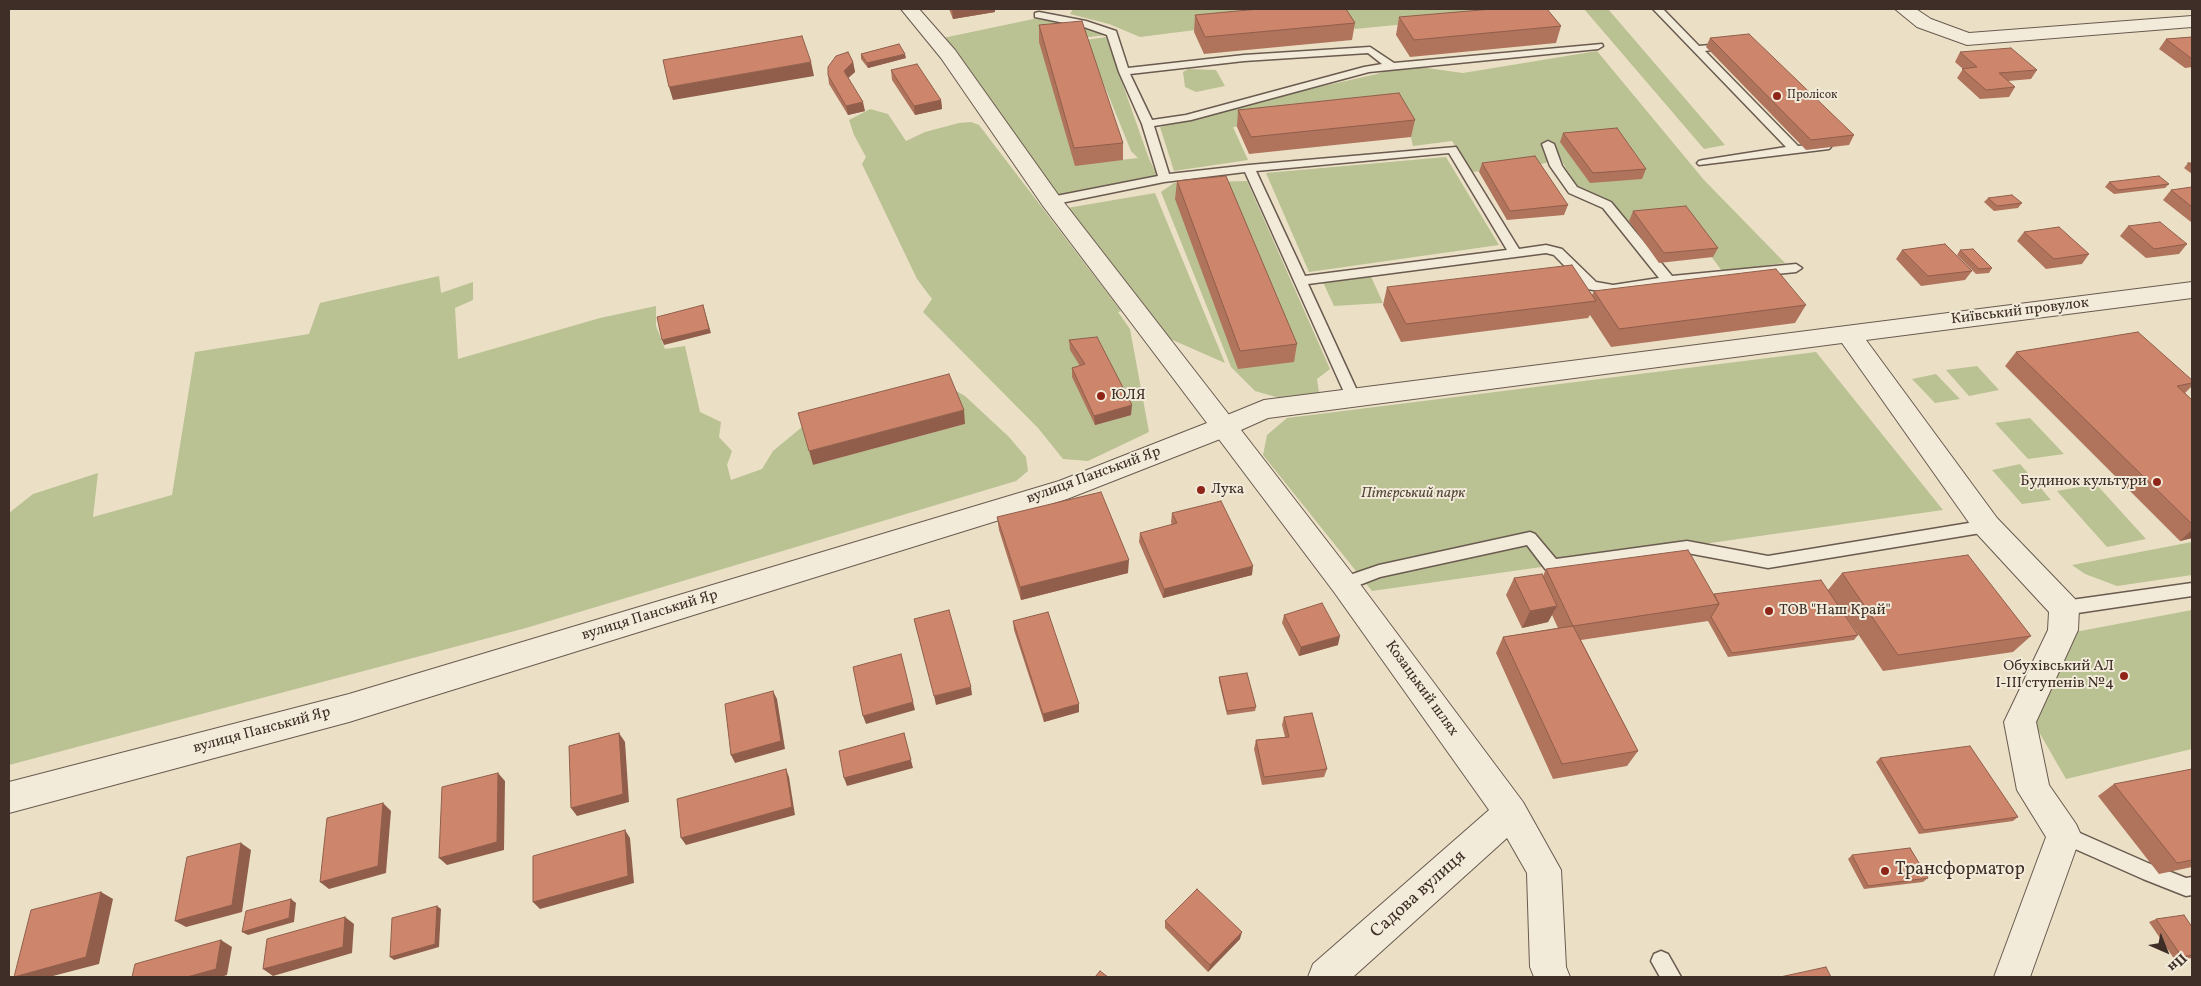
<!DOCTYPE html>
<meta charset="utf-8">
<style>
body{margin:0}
#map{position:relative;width:2201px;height:986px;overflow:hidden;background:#ebe0c6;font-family:Vollkorn,serif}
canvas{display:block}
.frame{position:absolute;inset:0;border:10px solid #3f2e27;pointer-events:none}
.north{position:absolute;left:2141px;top:926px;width:50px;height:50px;-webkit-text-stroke:4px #f2ebda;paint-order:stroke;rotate:136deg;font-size:14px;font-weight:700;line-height:20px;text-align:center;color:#3f2e27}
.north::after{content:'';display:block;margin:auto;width:18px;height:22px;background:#3f2e27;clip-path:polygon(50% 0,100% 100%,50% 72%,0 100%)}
</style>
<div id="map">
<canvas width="2201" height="986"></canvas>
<div class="frame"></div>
<div class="north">Пн</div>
</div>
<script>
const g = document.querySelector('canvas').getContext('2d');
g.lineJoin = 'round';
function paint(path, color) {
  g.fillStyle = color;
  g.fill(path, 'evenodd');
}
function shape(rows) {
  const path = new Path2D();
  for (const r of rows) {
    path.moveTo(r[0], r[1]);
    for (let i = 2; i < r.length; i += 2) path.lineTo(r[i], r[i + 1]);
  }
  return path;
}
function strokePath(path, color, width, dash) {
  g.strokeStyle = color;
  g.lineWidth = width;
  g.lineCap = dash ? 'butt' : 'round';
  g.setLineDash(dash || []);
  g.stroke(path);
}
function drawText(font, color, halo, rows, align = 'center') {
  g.font = font + ' Vollkorn,serif';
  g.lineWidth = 4;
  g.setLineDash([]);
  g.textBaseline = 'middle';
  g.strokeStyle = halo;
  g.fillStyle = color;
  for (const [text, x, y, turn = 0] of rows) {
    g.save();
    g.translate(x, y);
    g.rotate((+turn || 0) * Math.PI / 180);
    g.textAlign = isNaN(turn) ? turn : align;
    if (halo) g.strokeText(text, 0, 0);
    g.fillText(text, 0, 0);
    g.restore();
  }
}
paint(shape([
 [1073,9,1545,9,1546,10,1355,29,1345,11,1140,37,1109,24,1070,14],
 [1584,9,1608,9,1725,145,1704,149],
 [1038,18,1081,26,1105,35,1082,38,1075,165,1138,158,1131,151,1086,40,1106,37,1148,156,1157,176,1057,196,943,38],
 [1597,51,1704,180,1785,263,1722,271,1681,216,1629,221,1606,202,1577,188,1554,147,1554,161,1532,166,1472,172,1452,141,1413,146,1411,137,1395,111,1233,127,1248,160,1174,171,1160,127,1292,93,1377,74,1405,65,1463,73],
 [1188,69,1216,70,1225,86,1196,92,1185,87,1183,72],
 [870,109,888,114,906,141,925,132,959,123,971,122,979,125,1121,311,1118,312,1130,329,1149,432,1088,461,1063,459,1038,428,923,312,932,299,917,279,862,164,866,157,854,135,849,120],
 [1446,157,1499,245,1309,272,1266,173],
 [1247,181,1330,369,1317,379,1319,393,1283,399,1255,391,1231,367,1161,192,1174,183],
 [1155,193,1225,363,1168,338,1067,208],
 [1369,272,1383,303,1334,306,1321,278],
 [439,276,441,293,473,282,473,300,455,308,458,359,600,318,656,306,656,326,665,349,685,346,700,412,721,422,719,437,732,451,727,465,731,480,762,469,773,451,802,427,813,465,965,424,951,388,965,396,1009,437,1026,457,1028,471,1016,481,526,628,9,765,9,513,33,494,98,473,93,517,172,495,195,352,309,334,320,303],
 [1816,352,1943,510,1372,591,1263,455,1267,435,1287,418],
 [1977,366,1999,390,1969,396,1946,370],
 [1936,374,1960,399,1935,403,1912,379],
 [2030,418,2064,454,2028,459,1995,423],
 [2020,464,2051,500,2022,504,1992,470],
 [2096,484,2146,539,2107,547,2057,491],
 [2192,542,2192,575,2117,586,2085,574,2072,565],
 [2192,610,2192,749,2066,779,2035,725,2075,632]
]), '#bac193');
const service = shape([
 [1653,9,1663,9,1699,46,1731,43,1731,47,1705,51,1798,146,1825,144,1831,147,1829,149,1699,165,1697,163,1699,161,1703,160,1786,147,1653,9],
 [1039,12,1086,21,1116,31,1128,68,1244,55,1370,47,1394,63,1602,44,1603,46,1598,49,1369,72,1191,120,1154,126,1169,174,1249,165,1456,147,1519,249,1546,245,1562,249,1596,282,1613,285,1659,278,1603,208,1569,193,1550,166,1542,144,1548,141,1554,144,1562,166,1577,187,1611,202,1672,276,1796,264,1802,268,1796,272,1657,286,1613,293,1587,289,1554,255,1546,253,1308,284,1360,397,1358,401,1353,402,1348,401,1245,172,1164,182,1051,205,1047,204,1045,201,1051,197,1158,176,1142,124,1119,72,1107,35,1084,27,1035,17,1035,13,1039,12],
 [1368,53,1382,64,1364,67,1186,115,1152,120,1130,74,1244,61,1368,53],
 [1449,153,1507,250,1305,276,1256,171,1449,153],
 [1987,520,1992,522,1995,526,1992,530,1987,532,1768,568,1687,553,1552,572,1546,570,1527,545,1380,577,1344,591,1338,589,1336,584,1338,579,1379,565,1530,532,1535,534,1556,559,1687,541,1768,556,1987,520],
 [2192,583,2192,596,2064,615,2058,613,2056,608,2058,603,2064,601,2192,583],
 [2064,826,2148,863,2186,878,2192,877,2192,895,2186,896,2143,879,2057,841,2055,835,2057,829,2064,826],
 [1661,951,1668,954,1681,977,1660,977,1651,961,1654,954,1661,951]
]);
const minor = shape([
 [1895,9,1916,9,1931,19,1969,33,2192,16,2192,27,1967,45,1917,27,1895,9],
 [2192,282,2192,298,1866,340,1997,518,2075,599,2079,608,2078,630,2036,722,2049,785,2076,824,2081,835,2030,977,1994,977,2046,837,2017,790,2004,722,2048,630,2049,612,1977,534,1842,343,1268,418,1241,430,1354,576,1523,802,1561,870,1566,967,1570,977,1534,977,1530,967,1527,873,1507,838,1353,977,1308,977,1313,964,1489,810,1334,592,1215,434,1211,427,1215,420,1264,400,2192,282]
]);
const tertiary = shape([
 [901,9,919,9,955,50,1059,196,1233,420,1237,427,1233,434,1067,499,349,722,9,813,9,782,349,694,1059,481,1207,423,1043,206,941,58,901,9]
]);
strokePath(service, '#6a5a4f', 3);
strokePath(minor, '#6a5a4f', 2);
strokePath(tertiary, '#6a5a4f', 2);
paint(service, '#f2ebda');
paint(minor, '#f2ebda');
paint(tertiary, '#f2ebda');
paint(shape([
 [949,9,995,9,995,12,953,19],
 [1195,15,1355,23,1352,40,1204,54,1194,32],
 [1399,17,1561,26,1556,43,1410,57,1396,35],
 [1039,25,1123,143,1123,160,1075,166,1039,42],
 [2192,37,2192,67,2185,68,2159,49,2166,39],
 [1710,38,1854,135,1849,145,1806,150,1706,47],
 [1960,52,2037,70,2031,79,2008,81,2015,87,2009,97,1980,99,1957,78,1963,69,1955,62],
 [861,54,906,58,868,68,861,59],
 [853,62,855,72,848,78,865,111,848,115,829,84,828,75],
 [891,70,941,100,942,109,915,115,892,80],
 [1238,110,1415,120,1411,137,1249,154,1237,127],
 [1563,133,1646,169,1642,179,1590,183,1560,142],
 [1482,163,1568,205,1564,215,1507,220,1479,172],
 [2188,163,2192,163,2192,174,2184,168],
 [1177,181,1297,344,1294,362,1238,369,1175,199],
 [2109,182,2169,184,2165,188,2114,194,2105,187],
 [2192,187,2192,222,2191,222,2163,200,2171,190],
 [1988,198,2022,203,2018,208,1994,211,1984,202],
 [1633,211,1718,248,1713,257,1659,263,1629,221],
 [2128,226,2187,244,2179,254,2146,258,2120,236],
 [2024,232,2089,254,2082,264,2046,269,2017,241],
 [1902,250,1972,271,1965,280,1921,286,1896,259],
 [1960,250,1992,268,1989,273,1976,274,1957,255],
 [1387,287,1592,295,1594,291,1806,305,1795,323,1611,347,1590,315,1588,318,1401,342,1383,305],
 [1069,340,1131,415,1095,425,1072,377,1072,368,1080,366,1070,350],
 [2016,352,2192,380,2192,386,2185,393,2192,400,2192,538,2180,541,2005,366],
 [1172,513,1252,575,1163,598,1139,542,1140,533,1172,525,1171,522],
 [997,517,1128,573,1021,600,999,530],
 [1546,569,1714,594,1828,590,1842,573,2031,636,2013,652,1883,671,1839,606,1858,635,1854,640,1728,657,1708,621,1581,640,1638,751,1627,766,1553,779,1496,653,1503,637,1558,628,1552,615,1548,622,1522,628,1506,595,1514,578,1543,576],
 [1284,615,1338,645,1299,656,1282,623],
 [1013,621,1079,712,1044,722,1014,630],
 [1219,677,1256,707,1255,711,1227,715,1219,681],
 [1284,717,1327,769,1324,777,1262,785,1254,749,1256,740,1285,737,1282,725],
 [1880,758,2018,817,2013,821,1919,834,1876,762],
 [2192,769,2192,867,2159,874,2098,796,2114,784],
 [1852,855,1928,878,1923,882,1864,889,1848,859],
 [2156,919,2192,927,2192,958,2175,960,2149,922],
 [1165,921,1240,939,1208,972,1165,928]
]), '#b0735c');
paint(shape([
 [952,9,995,9,995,12,953,19],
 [905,54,906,58,868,68,867,63],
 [811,62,814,76,673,100,669,87],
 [853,62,855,72,846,80,844,71],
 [941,100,942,109,915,115,914,106],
 [863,102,865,111,848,115,846,106],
 [703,305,711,333,664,345,662,340],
 [1132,405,1131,415,1095,425,1094,416],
 [964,410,965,424,813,465,809,451],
 [2192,530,2192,538,2180,541],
 [1129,560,1128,573,1021,600,1020,587],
 [1253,566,1252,575,1163,598,1164,589],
 [1557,606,1548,622,1522,628,1530,611],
 [1340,636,1338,645,1299,656,1301,647],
 [971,687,972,695,936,705,934,696],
 [773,691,777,699,785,749,735,763,731,755],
 [913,702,915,710,866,724,863,716],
 [1079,704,1079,712,1044,722,1043,714],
 [619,733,625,742,629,802,577,816,571,808],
 [904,733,913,768,847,786,844,778],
 [786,769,789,777,795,815,686,845,681,838],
 [498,773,505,781,504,850,447,865,439,858],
 [383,803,391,811,386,873,329,889,320,882],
 [625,830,630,838,634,883,540,909,533,902],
 [241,843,251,850,242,912,186,927,175,921],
 [101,892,113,899,99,964,49,977,14,977],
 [291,899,296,903,294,922,248,935,242,932],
 [437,906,441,909,439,947,394,960,390,957],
 [345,917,354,924,352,953,273,976,263,969],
 [1242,932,1240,939,1208,972,1210,965],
 [221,940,232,947,227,975,221,977,187,977]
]), '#905e4b');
const building = shape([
 [1259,9,1346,9,1355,23,1205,37,1195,15,1259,9],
 [1493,9,1547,9,1561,26,1414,40,1399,17,1493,9],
 [1082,21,1123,143,1074,148,1039,25,1082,21],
 [1749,34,1854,135,1811,140,1710,38,1749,34],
 [802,36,811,62,669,87,663,60,802,36],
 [2192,37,2192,59,2166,39,2192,37],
 [899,44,905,54,867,63,861,54,899,44],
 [2011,48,2037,70,1999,73,2015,87,1986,90,1962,69,1977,67,1960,52,2011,48],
 [848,52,853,62,844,71,863,102,846,106,828,75,828,67,836,56,848,52],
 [917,64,941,100,914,106,891,70,917,64],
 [1399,93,1415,120,1251,137,1238,110,1399,93],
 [1617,128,1646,169,1593,173,1563,133,1617,128],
 [1535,156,1568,205,1510,211,1482,163,1535,156],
 [2188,163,2192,163,2192,166,2188,163],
 [1226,176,1297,344,1240,351,1177,181,1226,176],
 [2159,176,2169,184,2118,190,2109,182,2159,176],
 [2192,187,2192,207,2171,190,2192,187],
 [2012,195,2022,203,1997,206,1988,198,2012,195],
 [1686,206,1718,248,1664,253,1633,211,1686,206],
 [2160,222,2187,244,2154,249,2128,226,2160,222],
 [2059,227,2089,254,2054,259,2024,232,2059,227],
 [1945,244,1972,271,1928,276,1902,250,1945,244],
 [1973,249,1992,268,1979,269,1960,250,1973,249],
 [1572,265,1596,301,1406,324,1387,287,1572,265],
 [1776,269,1806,305,1619,329,1594,291,1776,269],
 [703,305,709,329,662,340,657,317,703,305],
 [2138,332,2192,380,2192,383,2177,386,2192,400,2192,524,2016,352,2138,332],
 [1097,337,1132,405,1094,416,1072,368,1085,364,1069,340,1097,337],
 [949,374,964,410,809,451,798,413,949,374],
 [1101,492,1129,560,1020,587,997,517,1101,492],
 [1221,501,1253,566,1164,589,1140,533,1177,523,1172,513,1221,501],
 [1688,550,1719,604,1573,626,1546,569,1688,550],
 [1968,555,2031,636,1898,655,1842,573,1968,555],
 [1542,574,1557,606,1530,611,1514,578,1542,574],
 [1821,580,1858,635,1732,653,1711,617,1719,604,1714,594,1821,580],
 [1322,603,1340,636,1301,647,1284,615,1322,603],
 [949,610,971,687,934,696,914,619,949,610],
 [1048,612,1079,704,1043,714,1013,621,1048,612],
 [1573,626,1638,751,1562,764,1503,637,1573,626],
 [901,654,913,702,863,716,853,667,901,654],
 [1247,673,1256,707,1227,711,1219,677,1247,673],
 [773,691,781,741,731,755,725,704,773,691],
 [1312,713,1327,769,1264,777,1256,740,1289,737,1284,717,1312,713],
 [619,733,623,794,571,808,569,746,619,733],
 [904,733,911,760,844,778,839,751,904,733],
 [1970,746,2018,817,1924,830,1880,758,1970,746],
 [786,769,792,807,681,838,677,799,786,769],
 [2192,769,2192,860,2177,863,2114,784,2192,769],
 [498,773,497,842,439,858,442,787,498,773],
 [383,803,378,866,320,882,327,818,383,803],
 [625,830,628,876,533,902,533,856,625,830],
 [241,843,232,905,175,921,187,857,241,843],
 [1910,848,1928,878,1868,886,1852,855,1910,848],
 [1197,889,1242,932,1210,965,1165,921,1197,889],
 [101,892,86,957,14,977,31,910,101,892],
 [291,899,289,918,242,932,246,911,291,899],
 [437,906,435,944,390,957,392,918,437,906],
 [2184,915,2192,927,2192,955,2182,957,2156,919,2184,915],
 [345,917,343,947,263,969,267,939,345,917],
 [221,940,216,969,187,977,132,977,135,964,221,940],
 [1826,967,1831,977,1780,977,1826,967],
 [1100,971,1108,977,1095,977,1100,971]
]);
paint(building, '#cd866b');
strokePath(building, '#905e4b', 1);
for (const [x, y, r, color] of [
 [1777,96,5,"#8f2418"],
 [1101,396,5,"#8f2418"],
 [2157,482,5,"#8f2418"],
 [1201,490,5,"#8f2418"],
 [1769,611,5,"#8f2418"],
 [2124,676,5,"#8f2418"],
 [1885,871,5,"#8f2418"]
]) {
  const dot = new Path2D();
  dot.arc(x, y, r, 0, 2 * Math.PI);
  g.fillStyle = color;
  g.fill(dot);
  strokePath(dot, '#f2ebda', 2);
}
drawText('12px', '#3f2e27', '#f2ebda', [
 ["Пролісок",1787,96]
], 'left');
drawText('15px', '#3f2e27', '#f2ebda', [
 ["Київський провулок",2020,312,-7],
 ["вулиця Панський Яр",1094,476,-20],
 ["вулиця Панський Яр",650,616,-17],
 ["Козацький шлях",1421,689,54],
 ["вулиця Панський Яр",262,731,-15]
]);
drawText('15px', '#3f2e27', '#f2ebda', [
 ["ЮЛЯ",1111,396],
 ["Будинок культури",2147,482,"right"],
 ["Лука",1211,490],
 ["ТОВ \"Наш Край\"",1779,611],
 ["Обухівський АЛ",2114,667,"right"],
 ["І-ІІІ ступенів №4",2114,684,"right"]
], 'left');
drawText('italic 15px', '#584b3d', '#f2ebda', [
 ["Пітєрський парк",1413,494]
]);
drawText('18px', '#3f2e27', '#f2ebda', [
 ["Трансформатор",1895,871]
], 'left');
drawText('18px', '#3f2e27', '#f2ebda', [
 ["Садова вулиця",1419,895,-42]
]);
</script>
